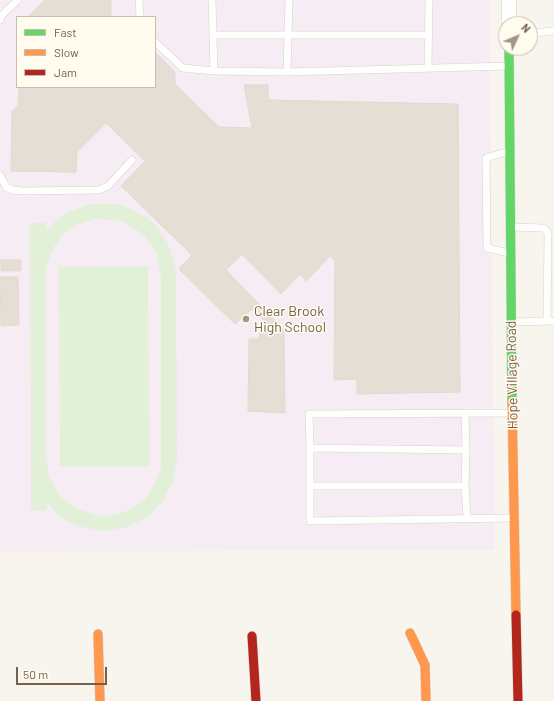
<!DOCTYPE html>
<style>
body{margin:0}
#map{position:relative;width:554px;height:701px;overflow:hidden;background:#f8f5ee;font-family:Barlow,sans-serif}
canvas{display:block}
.legend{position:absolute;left:16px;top:16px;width:140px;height:72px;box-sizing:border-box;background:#fffbef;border:1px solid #c9bdae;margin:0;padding:5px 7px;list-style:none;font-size:12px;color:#78614c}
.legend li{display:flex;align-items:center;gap:8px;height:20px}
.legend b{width:20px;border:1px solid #c9bdae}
.north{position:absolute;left:498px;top:16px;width:40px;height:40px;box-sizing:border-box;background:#fffbef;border:1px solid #c9bdae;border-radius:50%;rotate:46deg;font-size:11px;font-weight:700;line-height:16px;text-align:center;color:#78614c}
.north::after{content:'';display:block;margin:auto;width:14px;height:18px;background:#a59585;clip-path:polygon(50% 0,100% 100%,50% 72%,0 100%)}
.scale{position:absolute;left:16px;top:667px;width:91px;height:18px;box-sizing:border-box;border:2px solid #78614c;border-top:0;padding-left:5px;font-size:12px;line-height:14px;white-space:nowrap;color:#78614c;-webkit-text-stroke:3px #fffbef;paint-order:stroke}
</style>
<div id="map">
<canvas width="554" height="701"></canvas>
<ul class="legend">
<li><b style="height:5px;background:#63d668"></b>Fast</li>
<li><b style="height:5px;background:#ff974d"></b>Slow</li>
<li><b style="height:5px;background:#b3261e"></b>Jam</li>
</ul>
<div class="north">N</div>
<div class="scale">50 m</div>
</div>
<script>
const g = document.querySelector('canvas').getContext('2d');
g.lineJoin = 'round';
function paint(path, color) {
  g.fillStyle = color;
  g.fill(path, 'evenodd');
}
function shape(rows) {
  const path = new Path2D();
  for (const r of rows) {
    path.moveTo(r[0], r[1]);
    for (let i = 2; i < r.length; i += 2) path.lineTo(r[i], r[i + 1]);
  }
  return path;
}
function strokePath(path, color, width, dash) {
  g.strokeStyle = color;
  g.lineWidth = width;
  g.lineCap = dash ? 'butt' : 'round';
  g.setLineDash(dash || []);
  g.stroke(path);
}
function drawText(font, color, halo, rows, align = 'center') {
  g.font = font + ' Barlow,sans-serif';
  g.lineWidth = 3;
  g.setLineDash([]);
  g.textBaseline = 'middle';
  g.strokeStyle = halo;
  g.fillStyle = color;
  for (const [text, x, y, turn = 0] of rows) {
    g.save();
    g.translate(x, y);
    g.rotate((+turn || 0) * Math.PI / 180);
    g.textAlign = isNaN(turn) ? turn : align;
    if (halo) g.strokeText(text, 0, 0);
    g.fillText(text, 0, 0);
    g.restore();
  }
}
paint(shape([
 [0,0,489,0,495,550,0,552],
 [17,17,155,17,155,87,17,87]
]), '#f6ecf4');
paint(shape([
 [92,204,115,204,126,207,146,217,155,225,168,244,175,265,176,277,177,458,173,481,163,501,147,517,127,527,104,531,82,527,71,523,61,517,47,503,46,511,31,510,30,223,46,223,46,231,60,217,70,211],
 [94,219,103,219,121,221,137,230,144,236,155,250,158,259,161,277,161,467,155,484,145,499,138,505,122,513,104,516,95,515,78,509,63,499,57,492,49,476,46,458,46,267,52,250,62,235,77,225],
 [148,266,149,466,60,466,59,267]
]), '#e2f0d8');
const building = shape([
 [45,0,111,0,111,17,28,17,45,0],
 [155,52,175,72,175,84,219,127,252,128,244,85,268,85,268,100,458,104,460,392,357,394,357,379,334,380,335,260,330,256,306,281,300,274,281,294,242,254,226,270,284,330,285,413,248,411,249,339,259,339,260,331,275,330,252,309,235,324,179,269,192,255,121,186,145,161,106,123,77,152,76,172,11,171,12,111,18,106,19,89,21,87,155,87,155,52],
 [1,260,21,260,21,271,1,271,1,260],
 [0,277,18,277,19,325,1,326,0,277]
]);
paint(building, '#e5ded5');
strokePath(building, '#e1dacf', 1);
const lane = shape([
 [139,0,140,17],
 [212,0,214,71,287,72,509,66],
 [0,20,2,15,18,0],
 [530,34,542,32,554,31],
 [213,35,429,35],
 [155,42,183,68,214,71],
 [428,68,429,0],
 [287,72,289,0],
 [0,175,6,187,12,190,22,191,99,190,108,186,132,160],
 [511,227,544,228,548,233,547,321],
 [509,253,487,248,486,158,509,151],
 [512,322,554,321],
 [465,413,466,450],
 [512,413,309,414,310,448,466,450,465,486,310,486,310,521,513,518],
 [310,486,310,448],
 [465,486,467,518]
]);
const street = shape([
 [509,0,509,24]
]);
const fast = shape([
 [509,48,512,401]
]);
const slow = shape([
 [512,401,516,615],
 [410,633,425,665,426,701],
 [98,634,100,701]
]);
const jam = shape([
 [516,615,518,701],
 [252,636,256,701]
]);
strokePath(lane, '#d7d2cc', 8);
strokePath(street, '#d7d2cc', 15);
strokePath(fast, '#d6d1c8', 10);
strokePath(slow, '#d6d1c8', 10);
strokePath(jam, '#d6d1c8', 10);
strokePath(lane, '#fefefc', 7);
strokePath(street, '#fefefc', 14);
strokePath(fast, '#63d668', 9);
strokePath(slow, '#ff974d', 9);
strokePath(jam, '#b3261e', 9);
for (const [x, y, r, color] of [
 [246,319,4,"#a59585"]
]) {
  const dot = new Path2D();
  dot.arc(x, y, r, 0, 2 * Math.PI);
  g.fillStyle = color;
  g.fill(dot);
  strokePath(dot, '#fffbef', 1.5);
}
drawText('14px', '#78614c', '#fffbef', [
 ["Clear Brook",254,311],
 ["High School",254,327]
], 'left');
drawText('14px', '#78614c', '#fffbef', [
 ["Hope Village Road",512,375,-91]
]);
</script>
